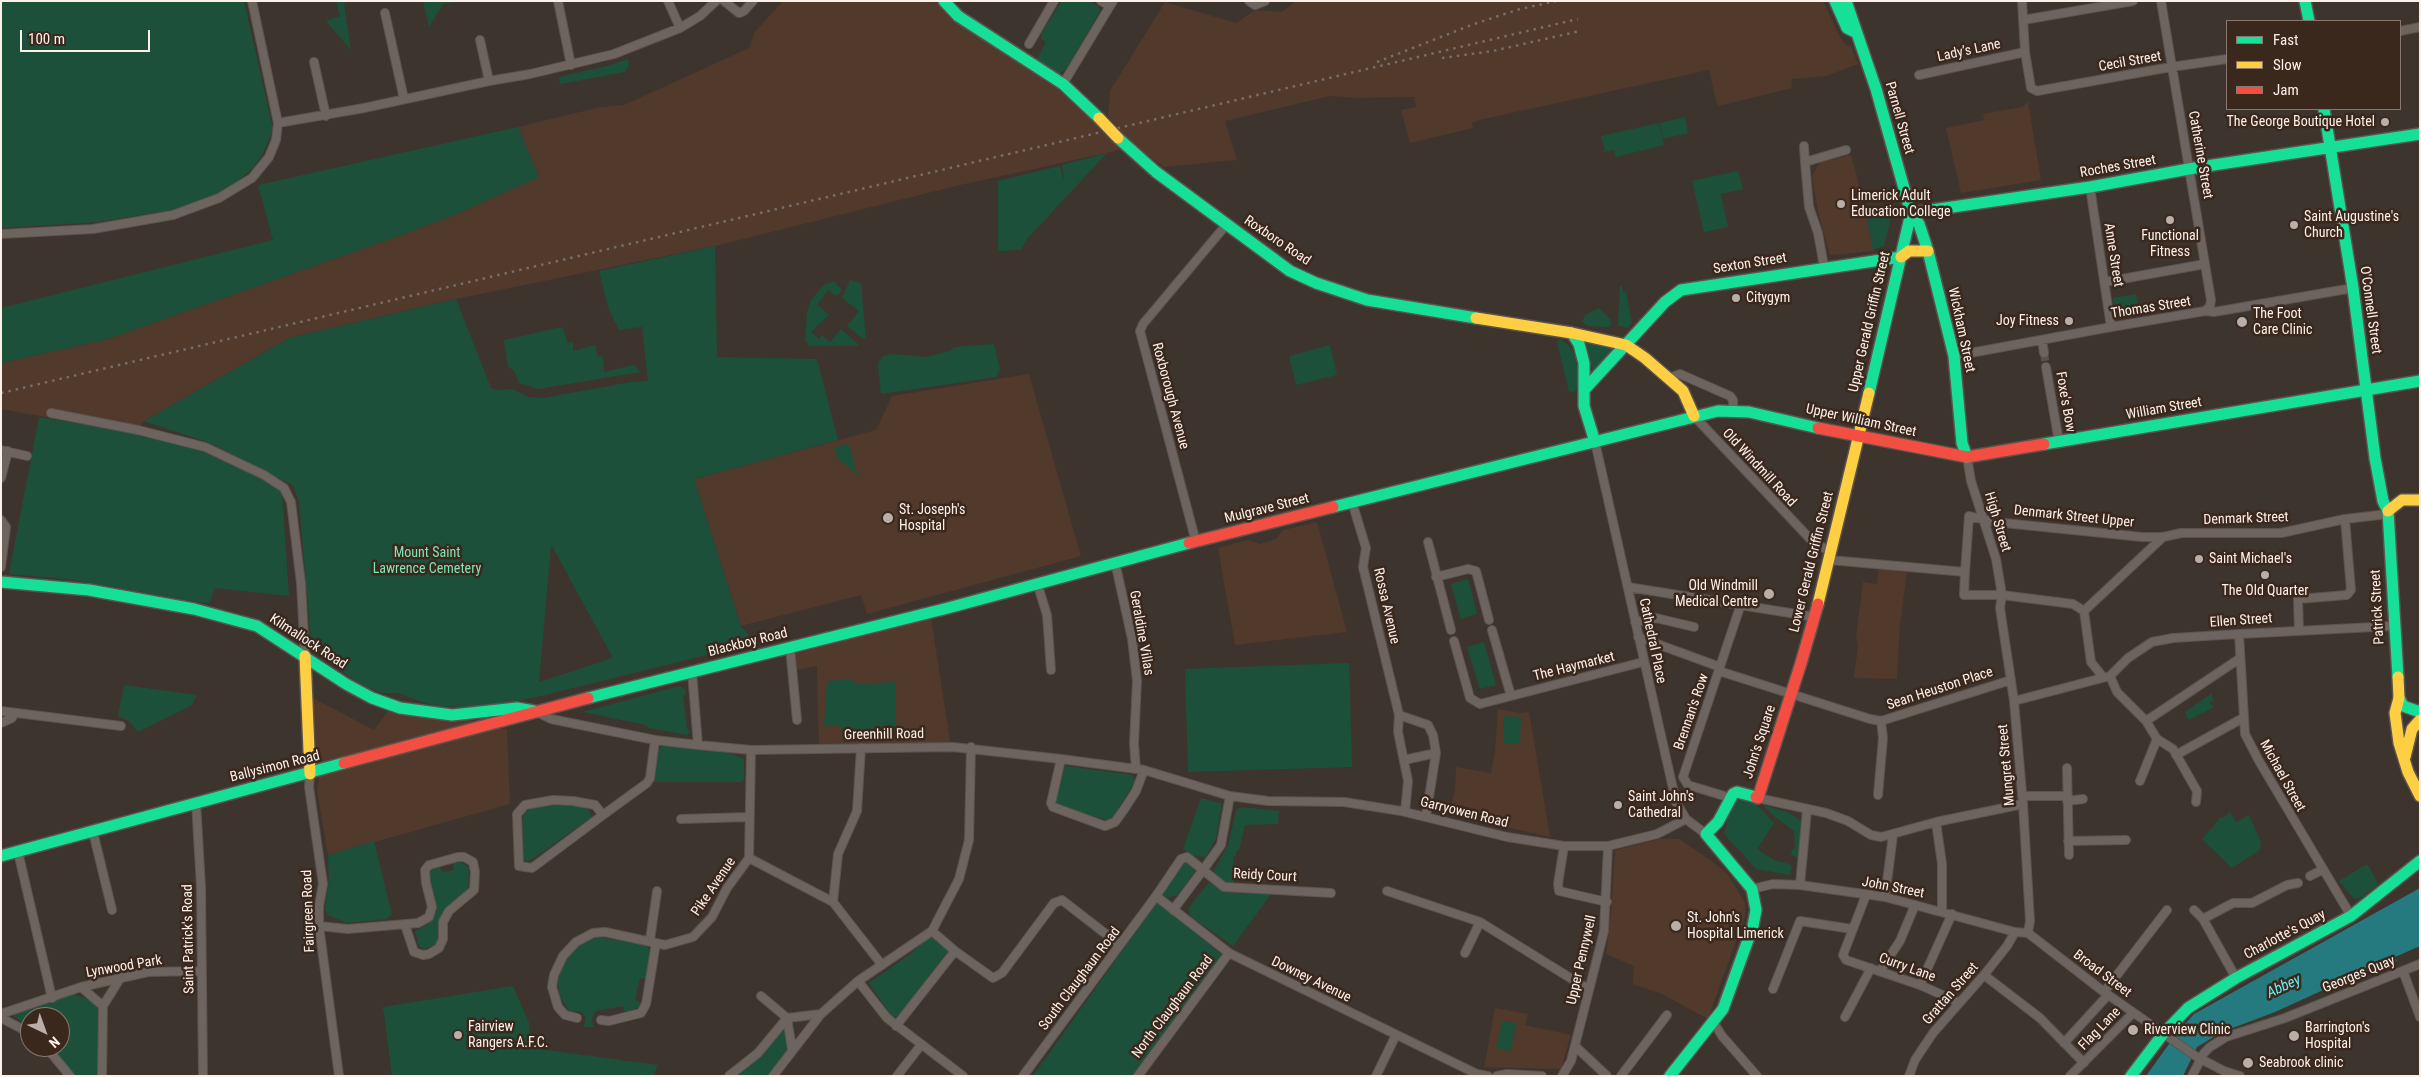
<!DOCTYPE html>
<meta charset="utf-8">
<style>
body{margin:0}
#map{position:relative;width:2421px;height:1077px;overflow:hidden;background:#3e342e;font-family:"Roboto Condensed",sans-serif}
canvas{display:block}
.frame{position:absolute;inset:0;border:2px solid #fdf0e9;pointer-events:none}
.legend{position:absolute;left:2226px;top:20px;width:175px;height:90px;box-sizing:border-box;background:#3b281d;border:1px solid #89786f;margin:0;padding:6px 9px;list-style:none;font-size:15px;color:#fdf0e9}
.legend li{display:flex;align-items:center;gap:10px;height:25px}
.legend b{width:25px;border:1px solid #89786f}
.north{position:absolute;left:20px;top:1007px;width:50px;height:50px;box-sizing:border-box;background:#3b281d;border:1px solid #89786f;border-radius:50%;rotate:138deg;font-size:14px;font-weight:700;line-height:20px;text-align:center;color:#fdf0e9}
.north::after{content:'';display:block;margin:auto;width:18px;height:22px;background:#baaea8;clip-path:polygon(50% 0,100% 100%,50% 72%,0 100%)}
.scale{position:absolute;left:20px;top:30px;width:130px;height:22px;box-sizing:border-box;border:2px solid #fdf0e9;border-top:0;padding-left:6px;font-size:15px;line-height:18px;white-space:nowrap;color:#fdf0e9;-webkit-text-stroke:4px #3b281d;paint-order:stroke}
</style>
<div id="map">
<canvas width="2421" height="1077"></canvas>
<div class="frame"></div>
<ul class="legend">
<li><b style="height:6px;background:#16e098"></b>Fast</li>
<li><b style="height:6px;background:#ffcf43"></b>Slow</li>
<li><b style="height:6px;background:#f24e42"></b>Jam</li>
</ul>
<div class="north">N</div>
<div class="scale">100 m</div>
</div>
<script>
const g = document.querySelector('canvas').getContext('2d');
g.lineJoin = 'round';
function paint(path, color) {
  g.fillStyle = color;
  g.fill(path, 'evenodd');
}
function shape(rows) {
  const path = new Path2D();
  for (const r of rows) {
    path.moveTo(r[0], r[1]);
    for (let i = 2; i < r.length; i += 2) path.lineTo(r[i], r[i + 1]);
  }
  return path;
}
function strokePath(path, color, width, dash) {
  g.strokeStyle = color;
  g.lineWidth = width;
  g.lineCap = dash ? 'butt' : 'round';
  g.setLineDash(dash || []);
  g.stroke(path);
}
function drawText(font, color, halo, rows, align = 'center') {
  g.font = font + ' "Roboto Condensed",sans-serif';
  g.lineWidth = 5;
  g.setLineDash([]);
  g.textBaseline = 'middle';
  g.strokeStyle = halo;
  g.fillStyle = color;
  for (const [text, x, y, turn = 0] of rows) {
    g.save();
    g.translate(x, y);
    g.rotate((+turn || 0) * Math.PI / 180);
    g.textAlign = isNaN(turn) ? turn : align;
    if (halo) g.strokeText(text, 0, 0);
    g.fillText(text, 0, 0);
    g.restore();
  }
}
paint(shape([
 [783,1,934,1,956,21,1073,100,1120,150,960,185,715,246,456,299,289,338,144,421,135,433,1,409,1,363,108,339,407,233,454,215,538,177,518,127,596,108,624,105,749,48,754,33],
 [1296,1,1823,1,1838,33,1846,46,1851,46,1858,64,1826,76,1791,79,1792,88,1719,106,1716,101,1709,70,1479,120,1472,123,1473,128,1410,143,1401,110,1416,107,1414,97,1354,98,1330,96,1225,121,1237,160,1164,167,1130,142,1108,116,1110,91,1165,2,1236,23,1255,10,1282,12],
 [2028,102,2041,180,1961,193,1946,128,1984,120,1983,114,2022,107],
 [1851,155,1862,196,1874,251,1830,255,1818,212,1812,176,1820,162],
 [1029,374,1081,556,867,614,861,595,741,626,694,479,876,430,892,396],
 [1317,522,1347,632,1235,645,1218,548,1248,540,1260,544,1276,539,1283,530],
 [1879,567,1907,572,1900,624,1897,679,1854,678,1858,645,1856,637,1863,582,1877,584],
 [931,618,952,753,819,747,817,666,795,670,794,654],
 [313,698,374,730,388,711,466,719,507,730,510,804,328,855,317,791,319,783],
 [1498,709,1521,713,1529,712,1550,837,1449,814,1455,789,1456,767,1491,773,1495,751],
 [1659,839,1679,839,1703,855,1727,873,1745,903,1745,916,1708,1019,1662,994,1633,984,1634,966,1606,954,1611,915,1615,850],
 [1495,1008,1528,1014,1525,1025,1571,1035,1561,1069,1484,1067]
]), '#51392b');
paint(shape([
 [1,1,244,1,273,129,263,153,253,168,236,183,215,195,173,210,97,222,1,228],
 [336,1,346,1,344,4,351,50,326,21,340,16],
 [423,1,462,1,443,4,429,27],
 [1062,1,1090,1,1098,6,1100,11,1067,68,1059,74,1037,59,1046,42,1041,39,1041,33],
 [628,59,629,66,625,72,560,84,559,77,607,66],
 [1685,117,1688,133,1663,139,1660,123],
 [1659,123,1664,145,1616,157,1614,150,1602,152,1605,150,1601,136],
 [518,127,539,177,454,215,407,233,108,339,1,363,1,308,273,240,258,185],
 [1107,153,1027,239,1021,250,998,251,998,181,1060,166,1065,183,1062,165],
 [1738,171,1743,189,1721,194,1728,227,1704,232,1692,181],
 [1894,205,1884,246,1873,250,1866,214],
 [715,246,717,357,817,359,838,440,694,479,741,626,755,643,537,697,501,704,466,707,438,706,424,703,399,693,382,693,361,684,312,652,299,502,293,485,210,443,144,421,289,338,456,299,491,388,498,390,512,389,528,397,543,398,631,382,648,381,642,327,619,330,608,307,599,271],
 [552,546,613,658,539,682,551,546],
 [850,280,861,283,866,339,863,339,847,326,859,311,842,298],
 [834,281,842,290,837,296,828,290,817,305,829,315,811,332,819,339,822,335,830,342,841,329,860,346,809,346,805,340,807,312,811,300,824,285],
 [1620,286,1622,286,1623,292,1626,292,1632,323,1628,328,1618,326],
 [2136,294,2139,310,2116,314,2113,298],
 [1599,308,1612,321,1610,327,1587,326,1582,322,1585,315],
 [562,327,568,343,573,342,573,351,595,345,598,357,603,356,604,372,634,365,640,372,538,389,519,383,514,370,508,367,504,340],
 [1560,339,1570,347,1576,356,1578,379,1576,391,1569,392,1557,341],
 [1586,341,1614,348,1595,371,1592,369],
 [994,344,1000,369,996,377,881,394,878,366,879,361,883,356,893,354,926,357,950,351,954,347],
 [1330,345,1337,375,1296,385,1289,356],
 [39,417,135,433,204,452,260,478,282,493,289,596,215,588,209,604,74,580,9,574],
 [846,444,850,446,855,468,861,477,838,459,834,448],
 [1468,579,1477,614,1461,619,1451,584],
 [1484,642,1496,685,1480,689,1467,647],
 [1349,663,1352,767,1188,772,1185,669],
 [853,679,854,684,896,682,895,727,863,729,864,738,842,738,841,726,824,725,827,681],
 [124,685,197,695,192,705,138,732,129,721,118,716],
 [679,686,685,689,686,694,683,696,687,728,690,731,687,735,649,728,646,725,583,712],
 [2212,693,2213,701,2209,702,2214,707,2189,720,2185,712],
 [1503,716,1521,717,1520,744,1503,744],
 [665,744,727,752,744,759,744,780,741,782,653,782,655,752],
 [1065,766,1133,775,1135,781,1114,816,1107,820,1058,806,1055,801],
 [1201,798,1222,804,1216,838,1206,857,1195,856,1183,849],
 [1738,799,1755,803,1774,823,1757,849,1774,860,1792,865,1790,875,1756,869,1724,834,1732,804],
 [541,805,577,805,589,810,592,817,531,860,522,861,523,814,533,806],
 [1763,805,1790,813,1802,822,1798,858,1790,854,1795,846,1794,831,1775,817],
 [1241,807,1279,811,1278,824,1245,825,1239,850,1236,851,1236,856,1233,857,1234,884,1224,882,1216,876,1214,870,1228,845,1236,811],
 [2230,812,2236,822,2249,815,2261,842,2260,850,2232,868,2202,839,2221,817,2223,818],
 [374,841,392,915,386,919,347,923,328,915,325,909,329,877,328,855],
 [1187,861,1194,867,1195,872,1177,895,1168,898,1164,895,1164,888,1182,862],
 [461,862,469,868,468,890,444,911,438,923,439,940,436,945,424,949,419,946,415,931,428,924,434,917,436,909,428,872,439,866,443,872,454,870,453,863],
 [2365,865,2368,865,2378,884,2362,897,2354,899,2339,881],
 [1209,882,1223,892,1271,894,1233,946,1191,917,1188,909],
 [1157,902,1222,955,1134,1076,1033,1076],
 [598,937,646,945,650,951,646,979,640,978,635,1000,640,1002,639,1007,625,1013,623,1006,595,1011,591,1021,594,1027,584,1027,586,1017,580,1011,570,1012,559,996,558,980,567,957,580,945],
 [930,937,946,947,949,951,899,1016,892,1017,869,983,909,955],
 [513,986,529,1023,531,1048,658,1065,653,1076,392,1076,383,1007],
 [72,994,91,1000,98,1007,98,1076,74,1076,52,1047,60,1047,60,1017,30,1017,30,1029,13,1015,15,1013],
 [1502,1021,1516,1023,1511,1051,1496,1048],
 [784,1028,787,1030,787,1052,768,1076,735,1076,751,1063]
]), '#1c503b');
paint(shape([
 [2420,888,2420,946,2395,957,2397,961,2380,969,2378,965,2275,1012,2222,1032,2197,1047,2183,1076,2146,1076,2177,1033,2194,1014]
]), '#257a7f');
strokePath(shape([
 [2044,353,2046,367]
]), '#5b504a', 8, [8, 4]);
const street = shape([
 [558,1,571,65],
 [668,1,680,28],
 [724,1,739,13,744,11,753,1],
 [1101,1,1110,6],
 [1249,1,1255,5,1265,1],
 [2022,1,2025,52,2031,88,2037,91,2171,67,2227,59],
 [2161,1,2211,300,2210,306,2205,311],
 [385,13,404,99],
 [2023,20,2133,1],
 [2400,31,2420,27],
 [480,40,489,81],
 [1029,44,1054,1],
 [314,62,326,116],
 [1919,75,2025,52],
 [1063,84,1113,1],
 [278,123,364,108,489,81,530,74,614,54,680,28,700,16,716,1],
 [1804,146,1805,162],
 [2090,187,2111,327],
 [1,234,93,229,173,215,219,198,252,178,269,157,276,140,278,123,252,1],
 [1824,267,1818,233,1809,207,1805,162,1846,150],
 [2105,282,2205,264],
 [2042,340,2044,353],
 [1954,356,2111,327,2205,311,2214,312,2353,288],
 [2046,367,2059,442],
 [1669,378,1680,374,1730,396,1733,400,1733,410],
 [51,413,138,430,205,447,264,475,284,488,291,502,301,583,305,656],
 [1694,416,1814,543,1832,552],
 [1595,442,1676,802,1686,819,1706,834],
 [1,450,27,456],
 [1967,457,1971,481,1996,559,2002,595,2000,608,2014,701,2023,804,2030,921,2028,933],
 [1,478,8,451],
 [1352,502,1366,548,1363,567,1399,715,1398,732,1408,781,1405,812],
 [1,520,6,527,1,567],
 [1196,542,1140,331,1143,324,1226,225],
 [1428,542,1451,630],
 [1830,560,1965,572,1964,595,2002,595,2073,604,2084,611],
 [1115,562,1132,639,1137,681,1134,744,1136,769],
 [1965,572,1969,516,1994,522,2142,537,2163,537,2181,533,2281,533,2345,519,2388,514],
 [1436,577,1468,569,1476,571,1489,620],
 [1037,583,1047,615,1051,670],
 [1628,587,1815,617],
 [2084,611,2163,537],
 [2084,611,2091,662,2103,677],
 [1635,622,1656,618,1694,627],
 [1492,630,1511,696],
 [2299,630,2298,599,2347,595,2351,590,2345,519],
 [2239,634,2245,734,2259,761,2351,916],
 [1638,637,1720,667],
 [1454,641,1470,698,1480,704,1643,662],
 [790,648,797,720],
 [1719,671,1870,719,1881,721,2011,680],
 [692,672,698,745],
 [2110,676,2117,692,2146,721,2157,739,2173,749,2197,791,2196,802],
 [2014,701,2110,676,2128,658,2152,642,2173,638,2239,634,2393,626],
 [1,711,121,726],
 [537,712,551,719,655,740,698,745,751,750,953,747,1061,759,1144,770,1230,796,1268,801,1344,802,1401,811,1507,837,1564,846,1608,846,1657,834,1686,819],
 [1399,715,1428,725,1433,735,1436,753],
 [2146,721,2239,659],
 [1,723,12,718,14,713],
 [861,748,857,811,838,854,833,902,882,965],
 [2176,755,2243,718],
 [1061,759,1051,803,1053,807,1105,826,1115,822,1123,811,1136,791,1144,770],
 [1404,760,1436,753,1426,816],
 [2067,768,2069,855],
 [310,774,309,787,323,884,319,906,319,926,339,1076],
 [2140,781,2157,739],
 [1878,795,1883,738,1881,721],
 [2022,796,2066,796],
 [1731,798,1688,785,1683,777,1741,604],
 [1758,798,1826,813,1848,821,1871,835,1881,837,1936,822,2023,804],
 [2067,801,2083,799],
 [196,802,201,887,203,1076],
 [603,815,532,868,519,866,517,814,525,805,553,800,573,801,595,805,603,815,647,783,650,778,655,740],
 [681,819,749,817],
 [1936,822,1942,864,1942,911],
 [93,832,112,910],
 [2068,841,2126,840],
 [1564,846,1558,884,1559,891,1607,902],
 [18,852,52,998],
 [749,858,833,902],
 [2310,876,2322,870],
 [1800,885,1807,810],
 [1752,889,1773,884,1800,885,1885,897,2015,932,2028,933],
 [1387,891,1480,922,1588,989],
 [1866,895,1843,955,1846,960,1920,985,1958,1002],
 [1156,896,1229,953,1477,1074,1488,1076],
 [1885,897,1893,835],
 [1173,910,1203,870,1224,887,1331,893],
 [2194,910,2203,919,2236,978],
 [2203,919,2233,903,2252,903,2287,885,2298,883],
 [319,926,348,929,418,923,429,917,432,907,426,883,425,870,429,865,458,857,464,857,473,862,475,872,474,890,449,911,443,922,443,939,439,948,429,954,423,955,414,952,405,925],
 [932,931,955,951,993,978,1002,973,1054,903,1062,900,1120,945],
 [2028,933,2104,992,2197,1057,2224,1071,2240,1076],
 [650,940,657,891],
 [1465,953,1480,922],
 [1880,971,1900,941,1915,905],
 [2403,971,2420,1017],
 [1984,975,2040,1018,2084,1063],
 [858,981,932,931,959,879,969,840,971,747],
 [1920,985,1952,914],
 [1773,989,1800,921,1852,929],
 [2104,992,2167,910],
 [761,996,787,1018,792,1049],
 [103,1006,121,977],
 [1,1014,81,987],
 [1845,1017,1871,968],
 [1,1018,30,1033],
 [577,1018,565,1015,558,1007,552,987,554,975,563,956,576,942,593,933,605,932,665,945,693,937,712,917,727,888,749,858,751,750],
 [601,1020,609,1021,641,1013,646,1004,656,943],
 [1714,1023,1722,1036,1757,1076],
 [896,1026,955,951],
 [2064,1043,2108,995],
 [1575,1046,1607,1076],
 [46,1047,70,1076],
 [102,1076,103,1006,81,987,148,972,201,971],
 [729,1076,758,1053,787,1018,821,1014,858,981,887,1018,963,1076],
 [773,1076,821,1014],
 [897,1076,921,1045],
 [1023,1076,1156,896,1181,859,1187,857,1203,870,1221,845,1230,796],
 [1138,1076,1229,953],
 [1376,1076,1396,1035],
 [1497,1076,1507,1074,1542,1076],
 [1562,1076,1571,1061,1604,931,1608,846],
 [1621,1076,1667,1015],
 [1909,1076,1915,1060,1933,1033,1984,975,2007,946,2015,932],
 [2070,1076,2133,1013],
 [2192,1076,2204,1053,2210,1047,2226,1037,2285,1018,2420,964]
]);
const fast = shape([
 [944,1,958,16,1063,84,1099,118],
 [1835,1,1847,28,1855,32],
 [1846,1,1876,89,1911,213,1919,224,1928,251,1954,356,1962,443,1967,457],
 [2305,1,2309,21],
 [2324,109,2353,288,2375,458,2383,501,2388,511,2398,677],
 [1118,138,1156,172,1290,271,1316,283,1367,300,1476,318],
 [1911,213,2090,187,2200,167,2420,134],
 [1572,333,1579,344,1584,363,1584,406,1595,442],
 [1585,389,1665,302,1681,290,1901,257],
 [1869,393,1911,213],
 [2044,444,2420,381],
 [1333,507,1718,411,1749,412,1818,428],
 [1,582,89,590,194,609,257,626,346,684,372,698,400,708,452,715,517,708,534,711],
 [588,698,948,608,1189,543],
 [2399,698,2403,706,2420,712],
 [1,856,344,763],
 [1670,1076,1723,1009,1753,926,1756,910,1752,889,1706,834,1718,822,1733,794,1737,792,1756,797],
 [2131,1076,2163,1034,2188,1008,2236,978,2351,916,2420,861]
]);
const slow = shape([
 [1901,257,1909,251,1928,251],
 [1476,318,1572,333,1626,345,1645,358,1683,391,1694,416],
 [2388,511,2402,500,2420,500],
 [1818,604,1869,393],
 [305,656,310,774],
 [2398,677,2399,698,2395,713,2399,743,2408,772,2420,796],
 [2405,757,2412,729,2420,720]
]);
const jam = shape([
 [1818,428,1967,457,2044,444],
 [1189,543,1333,507],
 [344,763,588,698],
 [1756,797,1758,798,1801,663,1818,604]
]);
strokePath(street, '#5c534e', 10);
strokePath(fast, '#5c534e', 14);
strokePath(slow, '#5c534e', 14);
strokePath(jam, '#5c534e', 14);
strokePath(street, '#6d6460', 8);
strokePath(fast, '#16e098', 11);
strokePath(slow, '#ffcf43', 11);
strokePath(jam, '#f24e42', 11);
strokePath(shape([
 [1442,58,1493,51,1580,31],
 [1377,62,1474,24,1520,9,1556,1],
 [1,393,1578,19]
]), '#756e6a', 2.5, [2.5, 5]);
const slowBridge = shape([
 [1099,118,1118,138]
]);
strokePath(slowBridge, '#5c534e', 14, []);
strokePath(slowBridge, '#ffcf43', 11);
for (const [x, y, r, color] of [
 [2385,122,5,"#baaea8"],
 [1841,204,5,"#baaea8"],
 [2170,220,5,"#baaea8"],
 [2294,225,5,"#baaea8"],
 [1736,298,5,"#baaea8"],
 [2069,321,5,"#baaea8"],
 [2242,322,6,"#baaea8"],
 [888,518,6,"#baaea8"],
 [2199,559,5,"#baaea8"],
 [2265,575,5,"#baaea8"],
 [1769,594,6,"#baaea8"],
 [1618,805,5,"#baaea8"],
 [1676,926,6,"#baaea8"],
 [2133,1030,6,"#baaea8"],
 [458,1035,5,"#baaea8"],
 [2294,1036,6,"#baaea8"],
 [2248,1063,6,"#baaea8"]
]) {
  const dot = new Path2D();
  dot.arc(x, y, r, 0, 2 * Math.PI);
  g.fillStyle = color;
  g.fill(dot);
  strokePath(dot, '#3b281d', 2);
}
drawText('14px', '#fdf0e9', '#3b281d', [
 ["Lady’s Lane",1969,51,-12],
 ["Cecil Street",2130,62,-10],
 ["Parnell Street",1899,118,74],
 ["Catherine Street",2200,155,80],
 ["Roches Street",2118,167,-10],
 ["Roxboro Road",1277,241,34],
 ["Anne Street",2113,255,81],
 ["Sexton Street",1750,264,-9],
 ["Thomas Street",2151,308,-9],
 ["O'Connell Street",2370,310,82],
 ["Upper Gerald Griffin Street",1870,322,-77],
 ["Wickham Street",1961,330,78],
 ["Roxborough Avenue",1170,396,75],
 ["Foxe's Bow",2065,402,80],
 ["William Street",2164,409,-10],
 ["Upper William Street",1861,421,12],
 ["Old Windmill Road",1759,468,47],
 ["Mulgrave Street",1267,509,-14],
 ["Denmark Street Upper",2074,517,6],
 ["Denmark Street",2246,519,-2],
 ["High Street",1997,522,73],
 ["Lower Gerald Griffin Street",1812,562,-76],
 ["Rossa Avenue",1386,606,77],
 ["Patrick Street",2378,607,-93],
 ["Ellen Street",2241,621,-4],
 ["Geraldine Villas",1141,633,80],
 ["Cathedral Place",1652,641,78],
 ["Kilmallock Road",308,642,33],
 ["Blackboy Road",748,643,-14],
 ["The Haymarket",1574,667,-14],
 ["Sean Heuston Place",1940,689,-18],
 ["Brennan's Row",1692,712,-71],
 ["Greenhill Road",884,735,-1],
 ["John's Square",1760,742,-72],
 ["Mungret Street",2007,765,-95],
 ["Ballysimon Road",275,767,-14],
 ["Michael Street",2282,776,61],
 ["Garryowen Road",1464,813,14],
 ["Reidy Court",1265,876,3],
 ["Pike Avenue",714,887,-56],
 ["John Street",1893,888,11],
 ["Fairgreen Road",309,911,-92],
 ["Charlotte's Quay",2285,935,-28],
 ["Saint Patrick's Road",189,939,-91],
 ["Upper Pennywell",1582,960,-77],
 ["Lynwood Park",124,967,-10],
 ["Curry Lane",1907,968,20],
 ["Broad Street",2102,974,37],
 ["Georges Quay",2359,975,-22],
 ["South Claughaun Road",1080,979,-53],
 ["Downey Avenue",1311,980,26],
 ["Grattan Street",1951,994,-49],
 ["North Claughaun Road",1173,1007,-53],
 ["Flag Lane",2100,1029,-46]
]);
drawText('14px', '#fdf0e9', '#3b281d', [
 ["The George Boutique Hotel",2375,122,"right"],
 ["Limerick Adult",1851,196],
 ["Education College",1851,212],
 ["Saint Augustine's",2304,217],
 ["Church",2304,233],
 ["Functional",2170,236,"center"],
 ["Fitness",2170,252,"center"],
 ["Citygym",1746,298],
 ["The Foot",2253,314],
 ["Care Clinic",2253,330],
 ["Joy Fitness",2059,321,"right"],
 ["St. Joseph's",899,510],
 ["Hospital",899,526],
 ["Saint Michael's",2209,559],
 ["Old Windmill",1758,586,"right"],
 ["Medical Centre",1758,602,"right"],
 ["The Old Quarter",2265,591,"center"],
 ["Saint John's",1628,797],
 ["Cathedral",1628,813],
 ["St. John's",1687,918],
 ["Hospital Limerick",1687,934],
 ["Fairview",468,1027],
 ["Rangers A.F.C.",468,1043],
 ["Barrington's",2305,1028],
 ["Hospital",2305,1044],
 ["Riverview Clinic",2144,1030],
 ["Seabrook clinic",2259,1063]
], 'left');
drawText('14px', '#7fe5b9', '#3b281d', [
 ["Mount Saint",427,553],
 ["Lawrence Cemetery",427,569]
]);
drawText('italic 15px', '#69ebf3', '#3b281d', [
 ["Abbey",2284,987,-25]
]);
</script>
